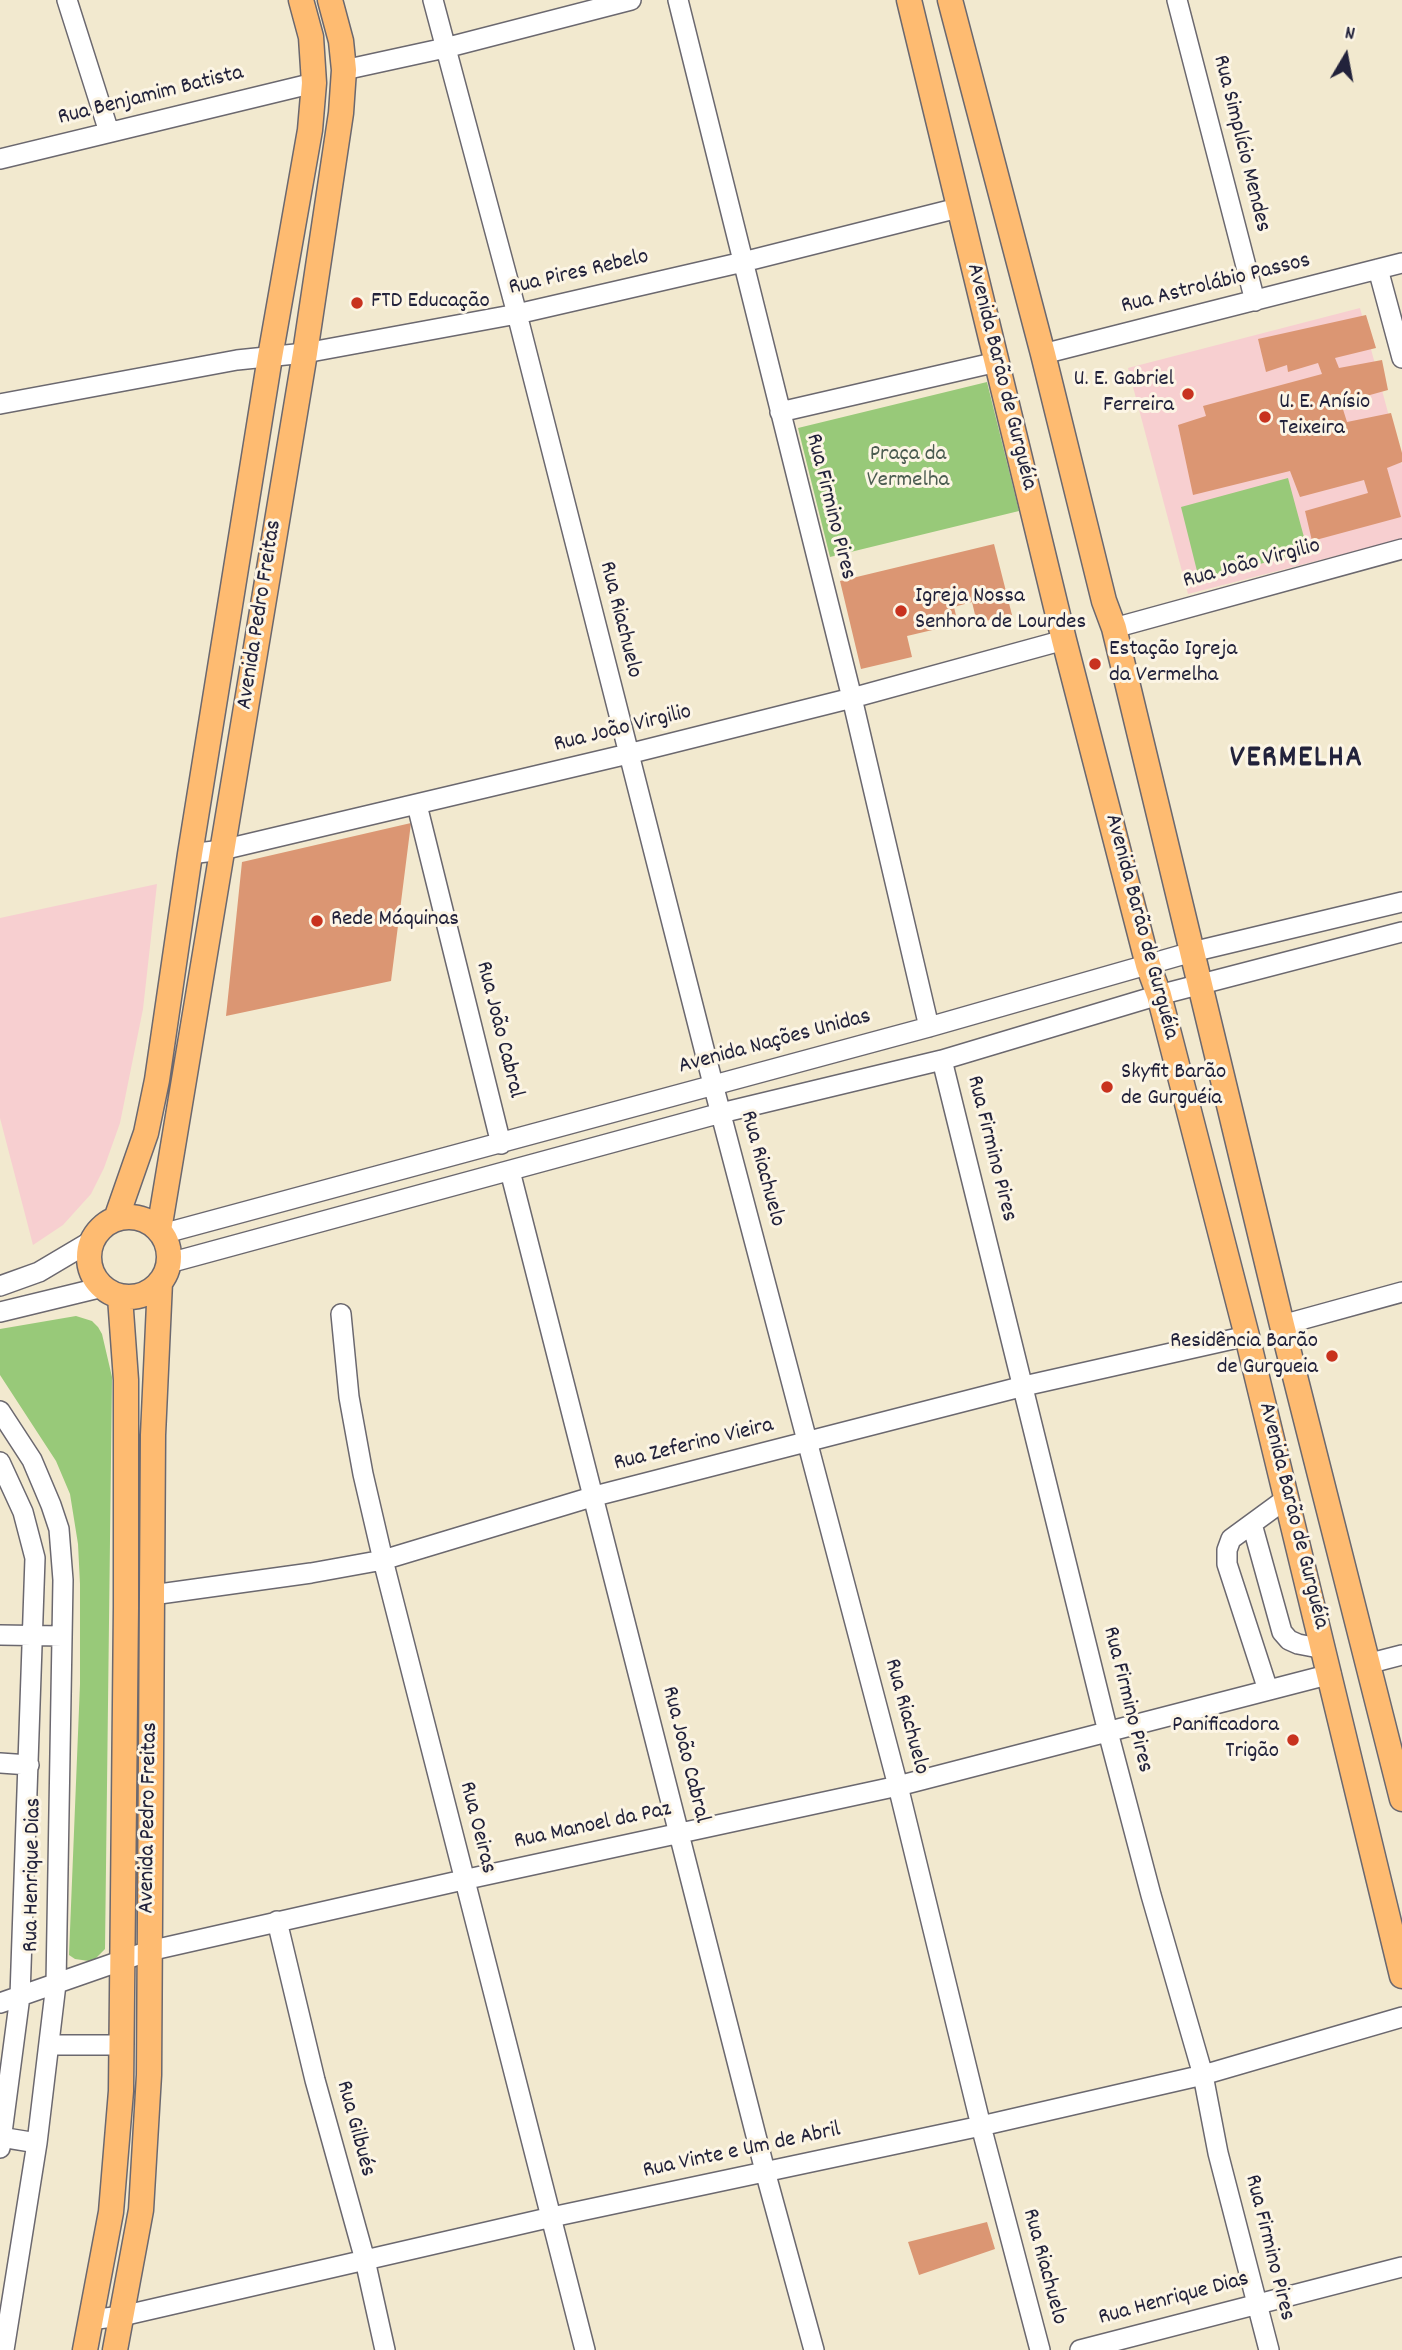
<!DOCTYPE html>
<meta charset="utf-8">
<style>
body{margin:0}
#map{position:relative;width:1402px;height:2350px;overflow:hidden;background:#f2e9cf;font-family:Dekko,sans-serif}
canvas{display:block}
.north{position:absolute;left:1311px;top:21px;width:70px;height:70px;-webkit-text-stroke:5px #fcf5e5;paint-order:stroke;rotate:10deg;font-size:19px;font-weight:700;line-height:28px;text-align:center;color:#22223b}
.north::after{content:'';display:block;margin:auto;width:24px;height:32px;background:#22223b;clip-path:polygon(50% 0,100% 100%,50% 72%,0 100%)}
</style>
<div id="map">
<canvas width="1402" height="2350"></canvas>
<div class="north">N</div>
</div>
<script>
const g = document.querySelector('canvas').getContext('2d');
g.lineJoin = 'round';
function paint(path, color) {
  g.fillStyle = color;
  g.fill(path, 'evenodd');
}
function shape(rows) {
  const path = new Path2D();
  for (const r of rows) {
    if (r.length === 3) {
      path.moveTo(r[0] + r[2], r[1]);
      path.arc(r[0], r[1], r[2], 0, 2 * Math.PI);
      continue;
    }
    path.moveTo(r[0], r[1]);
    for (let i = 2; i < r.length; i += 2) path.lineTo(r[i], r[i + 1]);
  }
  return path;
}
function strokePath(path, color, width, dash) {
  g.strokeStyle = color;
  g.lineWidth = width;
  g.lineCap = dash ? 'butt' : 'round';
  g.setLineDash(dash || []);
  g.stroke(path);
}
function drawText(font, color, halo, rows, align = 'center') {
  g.font = font + ' Dekko,sans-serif';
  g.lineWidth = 6;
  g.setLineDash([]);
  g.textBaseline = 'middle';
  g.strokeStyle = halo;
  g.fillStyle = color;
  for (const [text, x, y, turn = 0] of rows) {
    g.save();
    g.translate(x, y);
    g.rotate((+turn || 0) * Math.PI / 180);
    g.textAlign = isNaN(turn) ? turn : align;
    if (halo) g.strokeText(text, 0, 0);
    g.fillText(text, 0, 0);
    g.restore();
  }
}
paint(shape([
 [1360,308,1402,465,1402,539,1188,594,1128,368],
 [157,884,143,1009,120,1123,104,1168,91,1194,63,1225,33,1245,0,1118,0,918]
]), '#f7cfd0');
paint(shape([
 [987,382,1019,511,830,557,798,428],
 [1288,478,1308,552,1199,579,1181,507],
 [76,1316,92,1321,98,1327,102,1334,112,1377,105,1949,95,1959,89,1961,75,1959,69,1955,80,1684,80,1584,78,1544,70,1494,56,1461,0,1375,0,1329]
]), '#98c979');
paint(shape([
 [1366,315,1376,348,1335,358,1339,368,1382,360,1388,390,1341,403,1347,422,1391,413,1402,453,1402,462,1387,468,1401,517,1312,541,1305,511,1368,493,1364,480,1300,497,1290,471,1193,495,1178,425,1206,416,1203,406,1322,374,1318,363,1288,372,1287,365,1266,372,1258,339],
 [994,544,1012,615,977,623,972,602,954,607,958,624,907,636,912,657,861,669,840,581],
 [411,823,391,981,226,1016,242,862],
 [987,2222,995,2249,919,2275,908,2242]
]), '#db9673');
const minor = shape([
 [67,0,109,132],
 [433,0,517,314,713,1084,898,1786,981,2126,1040,2350],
 [678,0,852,698,929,1027],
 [1177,0,1255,301],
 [344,70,445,48,631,0],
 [0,159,314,83],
 [1378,269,1402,358],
 [1043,354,1402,263],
 [0,404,237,360,305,353,517,314,743,262,958,208],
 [780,412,997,362],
 [1114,628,1402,549],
 [417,805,501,1144],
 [190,854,222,850,628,754,852,698,1064,640],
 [942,1060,1108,1732,1151,1895,1203,2075,1218,2153,1269,2350],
 [510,1171,765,2171,814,2350],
 [162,1234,929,1027,1192,952,1402,902],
 [169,1263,721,1113,942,1060,1159,995,1402,932],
 [0,1286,39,1272,93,1240],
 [0,1312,103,1287],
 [341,1314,349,1397,363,1474,383,1560,585,2350],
 [1282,1325,1402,1292],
 [0,1411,32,1460,51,1505,59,1529,63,1580,56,1984,37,2143,4,2350],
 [0,1462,23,1512,35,1558,20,1996,0,2148],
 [1252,1524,1282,1632,1289,1640,1298,1644,1324,1649],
 [152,1595,311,1573,383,1560,595,1496,1024,1386,1247,1336],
 [0,1635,62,1636],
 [1367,1664,1402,1655],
 [1268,1690,1227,1564,1227,1550,1231,1539,1287,1498],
 [0,1763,29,1765],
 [277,1921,315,2080,365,2260,385,2350],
 [0,2003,149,1951,463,1880,898,1786,1331,1674],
 [50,2045,121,2045],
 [0,2137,37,2143],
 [89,2320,122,2316,552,2217,981,2126,1203,2075,1402,2017],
 [1080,2350,1402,2267]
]);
const major = shape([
 [909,0,1064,640,1148,965,1159,995,1247,1336,1402,1976],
 [950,0,1043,354,1104,601,1114,628,1282,1325,1402,1799],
 [129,1257,40],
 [116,1219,146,1133,157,1080,190,854,270,357,310,130,314,83,311,37,301,0],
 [159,1230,305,353,341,113,344,70,341,41,330,0],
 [85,2350,111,2212,121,2091,126,1607,126,1380,120,1297],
 [115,2350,141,2210,149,2075,153,1435,160,1282]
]);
strokePath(minor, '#6b686f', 22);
strokePath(major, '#6b686f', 27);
strokePath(minor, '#fff', 19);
strokePath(major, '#febb71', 24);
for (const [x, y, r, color] of [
 [357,303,7,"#c8321e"],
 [1188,394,7,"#c8321e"],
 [1265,417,7,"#c8321e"],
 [901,611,7,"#c8321e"],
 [1095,664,7,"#c8321e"],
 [317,921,7,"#c8321e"],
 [1107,1087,7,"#c8321e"],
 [1332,1356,7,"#c8321e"],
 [1293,1740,7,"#c8321e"]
]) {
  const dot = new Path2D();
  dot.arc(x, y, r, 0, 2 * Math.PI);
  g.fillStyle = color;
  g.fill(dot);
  strokePath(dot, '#fcf5e5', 2.5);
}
drawText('23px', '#22223b', '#fcf5e5', [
 ["Rua Benjamim Batista",151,97,-14],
 ["Rua Simplício Mendes",1240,144,76],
 ["Rua Pires Rebelo",579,274,-13],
 ["Rua Astrolábio Passos",1216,285,-14],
 ["Avenida Barão de Gurguéia",1000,377,76],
 ["Rua Firmino Pires",829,507,76],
 ["Rua João Virgilio",1252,565,-15],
 ["Avenida Pedro Freitas",261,615,-81],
 ["Rua Riachuelo",619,620,76],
 ["Rua João Virgilio",623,730,-14],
 ["Avenida Barão de Gurguéia",1140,927,75],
 ["Rua João Cabral",498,1030,76],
 ["Avenida Nações Unidas",775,1043,-15],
 ["Rua Firmino Pires",990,1149,76],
 ["Rua Riachuelo",761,1169,75],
 ["Rua Zeferino Vieira",694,1446,-14],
 ["Avenida Barão de Gurguéia",1292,1516,76],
 ["Rua Firmino Pires",1126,1700,76],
 ["Rua Riachuelo",905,1717,75],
 ["Rua João Cabral",684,1755,76],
 ["Avenida Pedro Freitas",150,1818,-89],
 ["Rua Manoel da Paz",593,1827,-12],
 ["Rua Oeiras",476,1828,76],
 ["Rua Henrique Dias",34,1875,-89],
 ["Rua Gilbués",354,2129,75],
 ["Rua Vinte e Um de Abril",742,2152,-12],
 ["Rua Firmino Pires",1268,2248,76],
 ["Rua Riachuelo",1043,2267,75],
 ["Rua Henrique Dias",1174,2300,-15]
]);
drawText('23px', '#22223b', '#fcf5e5', [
 ["FTD Educação",371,303],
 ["U. E. Gabriel",1174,381,"right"],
 ["Ferreira",1174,407,"right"],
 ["U. E. Anísio",1279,404],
 ["Teixeira",1279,430],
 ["Igreja Nossa",915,598],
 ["Senhora de Lourdes",915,624],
 ["Estação Igreja",1109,651],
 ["da Vermelha",1109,677],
 ["Rede Máquinas",331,921],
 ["Skyfit Barão",1121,1074],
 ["de Gurguéia",1121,1100],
 ["Residência Barão",1318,1343,"right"],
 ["de Gurgueia",1318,1369,"right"],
 ["Panificadora",1279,1727,"right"],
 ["Trigão",1279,1753,"right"]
], 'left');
drawText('23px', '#4b5c51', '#fcf5e5', [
 ["Praça da",908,456],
 ["Vermelha",908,482]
]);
g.letterSpacing = '2px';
drawText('bold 30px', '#22223b', '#fcf5e5', [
 ["VERMELHA",1297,761]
]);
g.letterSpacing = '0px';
</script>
